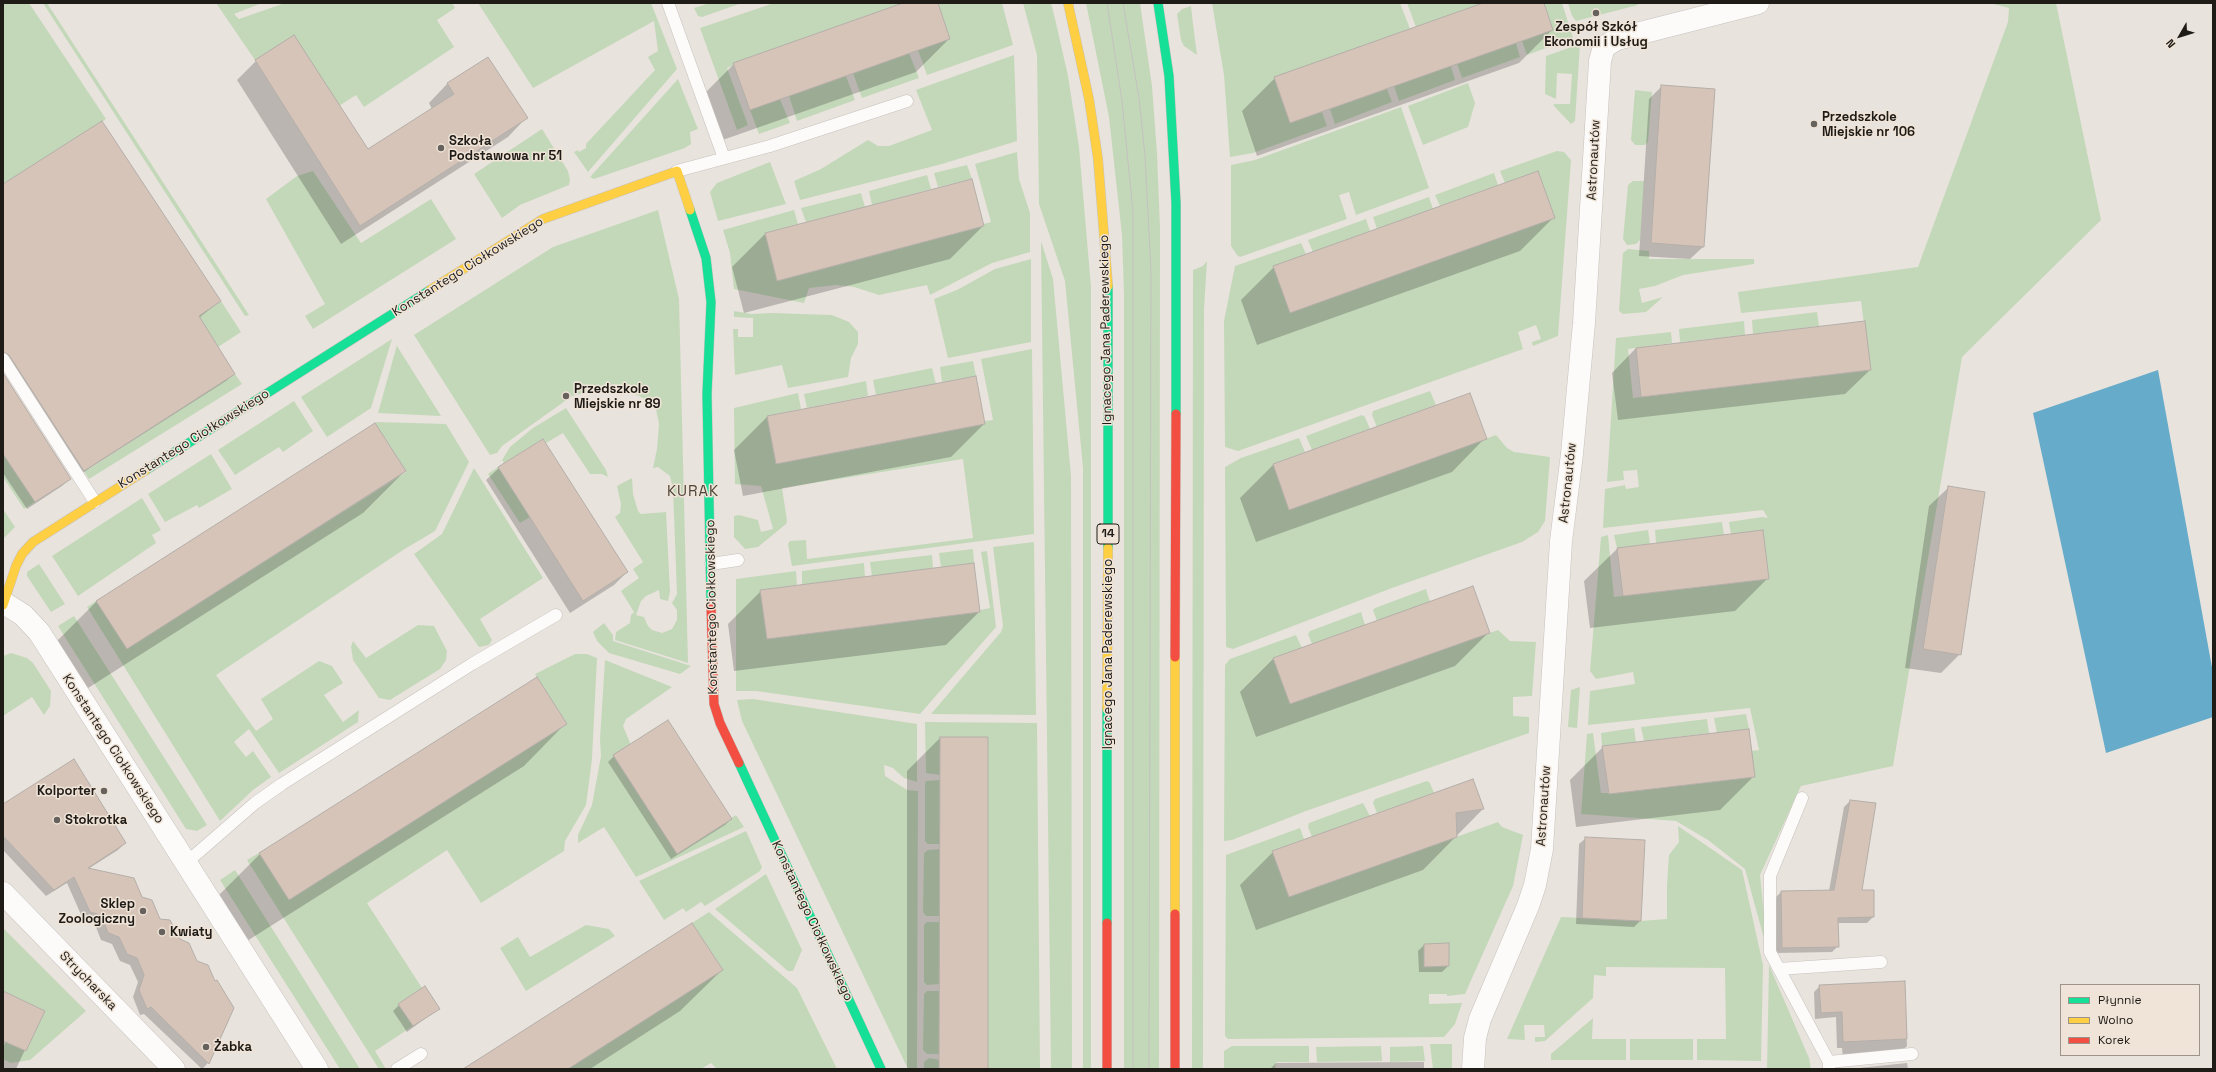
<!DOCTYPE html>
<meta charset="utf-8">
<style>
body{margin:0}
#map{position:relative;width:2216px;height:1072px;overflow:hidden;background:#e9e3dd;font-family:"Space Grotesk",sans-serif}
canvas{display:block}
.frame{position:absolute;inset:0;border:4px solid #1f1b17;pointer-events:none}
.legend{position:absolute;left:2060px;top:984px;width:140px;height:72px;box-sizing:border-box;background:#efe4d7;border:1px solid #9c948a;margin:0;padding:5px 7px;list-style:none;font-size:12px;color:#1f1b17}
.legend li{display:flex;align-items:center;gap:8px;height:20px}
.legend b{width:20px;border:1px solid #9c948a}
.north{position:absolute;left:2160px;top:16px;width:40px;height:40px;-webkit-text-stroke:3px #efe4d7;paint-order:stroke;rotate:231deg;font-size:11px;font-weight:700;line-height:16px;text-align:center;color:#1f1b17}
.north::after{content:'';display:block;margin:auto;width:14px;height:18px;background:#1f1b17;clip-path:polygon(50% 0,100% 100%,50% 72%,0 100%)}
</style>
<div id="map">
<canvas width="2216" height="1072"></canvas>
<div class="frame"></div>
<ul class="legend">
<li><b style="height:5px;background:#16e098"></b>Płynnie</li>
<li><b style="height:5px;background:#ffcf43"></b>Wolno</li>
<li><b style="height:5px;background:#f24e42"></b>Korek</li>
</ul>
<div class="north">N</div>
</div>
<script>
const g = document.querySelector('canvas').getContext('2d');
g.lineJoin = 'round';
function paint(path, color) {
  g.fillStyle = color;
  g.fill(path, 'evenodd');
}
function shape(rows) {
  const path = new Path2D();
  for (const r of rows) {
    path.moveTo(r[0], r[1]);
    for (let i = 2; i < r.length; i += 2) path.lineTo(r[i], r[i + 1]);
  }
  return path;
}
function strokePath(path, color, width, dash) {
  g.strokeStyle = color;
  g.lineWidth = width;
  g.lineCap = dash ? 'butt' : 'round';
  g.setLineDash(dash || []);
  g.stroke(path);
}
function drawText(font, color, halo, rows, align = 'center') {
  g.font = font + ' "Space Grotesk",sans-serif';
  g.lineWidth = 3;
  g.setLineDash([]);
  g.textBaseline = 'middle';
  g.strokeStyle = halo;
  g.fillStyle = color;
  for (const [text, x, y, turn = 0] of rows) {
    g.save();
    g.translate(x, y);
    g.rotate((+turn || 0) * Math.PI / 180);
    g.textAlign = isNaN(turn) ? turn : align;
    if (halo) g.strokeText(text, 0, 0);
    g.fillText(text, 0, 0);
    g.restore();
  }
}
paint(shape([
 [3,3,29,3,31,6,106,119,3,184],
 [43,3,47,3,249,315,245,316],
 [216,3,262,3,234,14,239,19,285,3,452,3,455,8,437,20,454,47,364,107,356,95,339,106,255,60],
 [478,3,651,3,677,69,588,172,574,152,578,150,579,152,586,148,586,144,655,70,648,57,658,51,654,21,533,88],
 [710,3,742,3,702,17,698,16,694,8],
 [774,3,903,3,733,63,734,65,727,68,748,125,737,130,700,28],
 [938,3,1002,3,1013,45,927,75,918,50,950,39],
 [1023,3,1051,3,1056,23,1068,76,1079,147,1091,287,1091,1069,1083,1069,1083,468,1065,281,1039,204,1037,55],
 [1086,3,1140,3,1152,86,1157,153,1160,228,1159,1069,1124,1069,1124,294,1122,235,1109,117],
 [1212,3,1400,3,1410,29,1274,78,1290,123,1322,112,1327,126,1253,153,1230,157,1224,75],
 [1407,3,1483,3,1416,27],
 [1544,3,1562,3,1573,38,1527,55,1522,41,1553,30],
 [1568,3,1637,3,1638,5,1576,21,1572,16],
 [1989,3,2056,3,2101,220,1962,357,1893,766,1801,786,1760,875,1768,953,1745,869,1708,840,1676,821,1581,814,1587,734,1593,733,1601,793,1608,793,1608,794,1754,777,1751,751,1759,750,1750,708,1588,725,1590,691,1635,684,1633,672,1596,679,1590,671,1601,537,1608,535,1614,597,1769,579,1763,530,1731,534,1729,522,1762,517,1768,518,1763,510,1603,528,1605,489,1625,485,1626,489,1639,487,1637,470,1623,471,1624,480,1607,482,1616,338,1671,332,1672,343,1628,349,1633,398,1870,370,1861,301,1741,313,1738,292,1918,267,2008,22,2009,8],
 [1191,6,1193,24,1197,55,1184,46,1181,40,1177,14,1182,9],
 [1516,43,1520,57,1462,78,1457,64],
 [1580,44,1575,121,1571,124,1553,105,1555,104,1570,104,1572,74,1557,73,1556,99,1545,94,1546,56],
 [909,53,919,78,862,98,853,73],
 [1014,55,1017,141,942,164,800,200,794,181,821,169,868,140,878,146,889,146,932,130,916,90],
 [1451,66,1455,80,1399,101,1394,86],
 [846,76,855,100,797,121,789,96],
 [678,79,698,129,690,132,691,144,685,148,594,179,590,177],
 [1468,83,1475,103,1468,127,1423,145,1408,106],
 [1387,89,1392,102,1335,124,1330,109],
 [1635,90,1652,92,1648,142,1645,145,1635,145,1631,140],
 [780,99,790,123,759,134,750,110],
 [1401,107,1429,188,1356,215,1349,192,1339,195,1347,219,1240,257,1237,255,1231,246,1231,165,1255,160],
 [542,129,568,171,570,180,569,185,520,205,502,218,474,174],
 [1557,151,1564,152,1571,160,1558,336,1533,346,1532,342,1541,339,1536,325,1518,332,1523,349,1238,451,1225,447,1224,321,1235,266,1301,243,1306,254,1554,218,1538,171,1505,183,1500,171],
 [1017,152,1019,179,1030,213,1030,252,992,263,930,295,927,285,879,295,854,287,836,285,809,288,804,303,734,289,730,253,723,230,794,210,798,224,765,233,778,281,984,226,984,224,991,222,975,164],
 [770,162,786,204,718,221,710,192,717,183],
 [967,165,972,179,938,187,934,173],
 [313,171,361,243,431,199,456,239,313,329,305,316,325,304,266,199,297,176],
 [1494,173,1498,185,1440,206,1435,195],
 [927,175,931,189,872,205,869,191],
 [1633,181,1644,181,1640,240,1636,244,1627,245,1623,239,1628,185],
 [861,193,865,207,806,222,801,208],
 [1429,197,1433,209,1377,229,1373,217],
 [658,210,679,299,688,663,615,640,616,632,630,623,631,615,634,612,621,591,639,578,633,569,643,562,615,517,620,513,621,504,617,486,632,478,633,494,638,511,641,514,666,512,670,592,668,601,660,599,659,590,646,596,641,601,636,615,644,617,648,626,652,630,662,633,672,629,677,620,677,610,672,603,677,594,673,489,670,476,658,467,653,468,657,449,659,424,656,409,651,402,615,384,572,396,502,446,497,453,490,455,414,335,553,247],
 [1366,219,1370,231,1313,252,1308,240],
 [1041,241,1053,279,1071,476,1072,1069,1051,1069],
 [1628,249,1649,251,1649,259,1754,259,1754,264,1683,275,1655,286,1639,289,1642,303,1663,297,1646,312,1623,314,1619,311,1623,253],
 [1031,259,1031,342,948,358,934,299,957,290,995,269],
 [1207,261,1204,310,1203,1069,1192,1069,1193,270,1203,266],
 [221,301,241,332,218,347,198,316],
 [734,311,751,314,772,313,832,315,849,322,858,332,858,344,851,358,848,377,788,388,782,365,735,375,733,329,738,329,738,337,753,337,753,318,734,317],
 [1817,312,1819,326,1753,334,1752,320],
 [1744,321,1745,335,1680,342,1679,329],
 [392,339,371,408,327,437,301,397],
 [397,345,397,346,441,416,378,413],
 [1032,349,1034,534,792,566,788,544,790,541,806,540,807,559,973,538,963,459,782,488,787,521,786,524,758,547,745,549,734,537,734,516,739,515,758,520,761,532,773,529,761,486,735,484,734,408,798,393,801,409,767,416,776,464,985,424,985,421,993,420,981,359],
 [973,361,976,376,942,382,940,367],
 [932,368,936,384,876,395,873,380],
 [235,374,242,384,89,479,69,448,73,445,89,469],
 [866,381,868,396,807,408,804,394],
 [1430,391,1436,405,1377,427,1372,415,1373,411],
 [294,401,313,431,283,452,279,447,235,475,218,450],
 [566,408,606,470,608,477,602,474,590,474,563,433,546,443,543,439,504,463,502,460,510,447,533,428],
 [1362,415,1365,417,1370,429,1312,450,1306,436],
 [377,422,446,424,469,462,435,531,403,550,216,675,256,731,273,719,261,699,319,661,332,666,343,683,324,695,343,722,359,710,358,722,279,773,249,729,234,742,246,757,253,751,271,777,253,790,220,821,87,607,96,601,127,649,406,472,375,423],
 [1496,435,1507,448,1514,452,1550,457,1545,521,1538,532,1522,542,1392,588,1233,649,1226,647,1225,467,1241,458,1299,438,1305,452,1273,464,1289,510],
 [3,454,35,502,24,509,3,477],
 [211,454,232,489,199,508,197,505,165,522,148,494],
 [498,467,530,517,520,523,488,474],
 [474,468,543,578,480,619,492,640,489,645,479,647,414,554,442,534],
 [142,498,161,530,152,535,156,543,78,596,52,556],
 [3,509,15,527,3,539],
 [1722,522,1724,535,1656,543,1655,530],
 [1648,530,1650,544,1617,548,1614,535],
 [1034,542,1036,715,931,714,1001,632,1003,626,993,547],
 [973,549,974,563,941,567,939,553],
 [987,551,996,627,920,714,756,691,736,691,736,579,796,571,797,585,761,590,767,639,980,612,980,610,990,608,981,552],
 [932,555,933,568,872,576,870,562],
 [864,563,865,577,802,585,802,571],
 [39,564,65,604,51,612,27,576,27,572],
 [1426,589,1430,602,1377,621,1373,610,1375,608],
 [1361,612,1365,625,1312,644,1308,634,1310,631],
 [74,616,207,825,197,831,186,829,58,626],
 [604,623,613,635,613,641,691,666,680,674,609,653,597,641,593,632],
 [418,625,434,626,447,651,446,660,440,669,390,700,379,698,353,660,351,647,353,641,366,658],
 [1498,630,1510,641,1536,642,1532,696,1513,697,1513,716,1529,717,1529,733,1306,811,1232,840,1224,841,1225,665,1230,659,1296,635,1302,648,1273,658,1290,704],
 [11,653,27,658,33,663,51,691,50,706,44,715,32,697,3,716,3,656],
 [575,654,587,654,597,658,592,759,586,805,565,841,564,851,481,903,447,850,367,903,422,988,398,1004,413,1026,375,1051,386,1069,379,1069,247,860,259,853,289,900,567,724,535,674],
 [605,660,672,687,626,719,623,726,677,854,736,815,744,827,636,877,604,827,578,843,578,835,592,805,601,756,600,739],
 [1580,687,1577,728,1568,727,1571,690],
 [753,699,917,724,917,782,904,778,893,768,884,765,885,776,907,790,918,791,917,1069,908,1069,742,721,737,700],
 [1746,714,1749,729,1717,733,1714,718],
 [1707,719,1709,733,1644,741,1641,727],
 [925,722,1037,723,1040,1069,988,1069,988,737,940,737,940,775,926,773],
 [1634,728,1636,742,1602,746,1601,733],
 [940,780,940,844,928,844,925,841,925,784,926,781],
 [1427,781,1430,783,1434,793,1377,813,1373,803,1375,799],
 [1363,803,1370,816,1312,837,1308,827,1309,823],
 [1498,822,1502,827,1523,835,1513,886,1465,994,1447,996,1447,994,1429,994,1429,1004,1462,1003,1455,1024,1444,1037,1228,1039,1225,1036,1226,855,1300,828,1304,839,1273,851,1289,897],
 [1449,943,1449,966,1424,967,1424,944],
 [1678,826,1742,870,1763,965,1761,1061,1697,1060,1697,1039,1726,1039,1725,968,1606,967,1606,976,1594,975,1593,998,1545,1041,1535,1042,1535,1037,1545,1037,1544,1025,1524,1025,1525,1040,1507,1039,1561,917,1641,921,1667,919,1667,885,1669,855,1679,842],
 [746,831,762,867,760,871,705,906,701,902,686,912,683,908,664,920,639,881],
 [940,849,940,916,926,916,923,912,924,853,928,850],
 [235,870,292,960,360,1069,340,1069,220,880],
 [766,874,802,950,793,971,788,971,715,909],
 [709,912,797,988,837,1069,717,1069,711,1063,701,1069,568,1069,723,970,692,923],
 [927,922,940,922,940,984,927,985,924,982,924,925],
 [586,925,609,929,615,936,526,991,500,948,518,937,530,957],
 [3,928,86,1011,30,1060,11,1063,3,1059,3,1047,6,1042,26,1051,45,1011,3,991],
 [1769,965,1809,1058,1811,1069,1767,1069],
 [927,991,940,991,940,1054,927,1054,923,1050,924,994],
 [1593,1018,1592,1039,1626,1039,1626,1060,1551,1060,1551,1054],
 [1630,1039,1693,1039,1693,1060,1630,1060],
 [1452,1044,1452,1069,1433,1069,1430,1044],
 [1232,1046,1309,1046,1309,1062,1276,1062,1275,1069,1224,1069,1224,1051],
 [1381,1046,1382,1061,1317,1062,1316,1047],
 [1423,1046,1425,1061,1390,1062,1390,1047],
 [929,1058,940,1060,940,1069,924,1069,924,1062]
]), '#c3d8b9');
paint(shape([
 [2158,370,2213,673,2213,717,2106,753,2033,413]
]), '#66abc9');
paint(shape([
 [906,3,936,3,949,39,916,72,717,142,701,97,734,64],
 [1486,3,1543,3,1552,30,1519,63,1257,156,1242,111,1275,78],
 [488,58,526,118,508,137,341,244,237,80,256,61,368,150,432,109,429,103,447,84],
 [1662,86,1703,247,1690,259,1639,256,1649,99],
 [3,185,220,301,199,318,234,374,226,381,76,477,3,364],
 [1553,218,1520,251,1257,345,1241,300,1274,267],
 [983,226,950,259,744,313,732,267,765,234],
 [1864,322,1870,370,1845,394,1618,420,1612,373,1636,348],
 [3,375,70,479,62,486,27,509,3,473],
 [1470,394,1485,438,1452,472,1256,542,1240,498,1273,465],
 [767,417,984,424,951,457,743,496,734,450],
 [499,468,627,572,614,585,570,613,486,480],
 [405,471,363,513,85,690,55,643,97,601],
 [1948,488,1960,654,1941,673,1905,668,1929,506],
 [1617,549,1768,578,1735,611,1590,628,1584,581],
 [1472,588,1488,633,1455,666,1256,737,1240,692,1273,659],
 [761,591,979,612,946,645,734,671,728,624],
 [565,724,524,766,247,941,218,896,260,854],
 [940,738,987,1069,907,1069,907,771],
 [1603,747,1754,776,1720,810,1576,827,1570,780],
 [614,756,731,819,725,825,671,859,608,762],
 [1472,780,1483,809,1423,870,1256,930,1240,885,1273,852],
 [1850,801,1861,891,1873,917,1867,923,1837,923,1838,946,1832,952,1776,953,1775,898,1781,892,1829,891,1844,807],
 [3,805,125,843,118,850,88,869,141,898,214,982,233,1008,208,1063,202,1069,144,1014,140,1015,133,997,138,982,130,965,120,961,112,944,101,940,94,922,83,919,67,883,46,896,3,850],
 [1586,838,1640,921,1634,927,1576,924,1579,844],
 [1424,945,1448,966,1442,972,1419,972,1418,951],
 [722,970,680,1011,590,1069,465,1069],
 [1904,982,1907,1046,1900,1053,1843,1058,1842,1048,1837,1048,1836,1017,1815,1019,1814,992,1820,986],
 [3,992,43,1011,16,1069,3,1069],
 [399,1005,439,1008,407,1032,393,1011],
 [1424,1062,1424,1069,1270,1069,1276,1063],
 [1907,1063,1908,1069,1849,1069]
]), '#0003');
const building = shape([
 [903,3,938,3,950,39,750,110,733,63,903,3],
 [1483,3,1544,3,1553,30,1290,123,1274,77,1483,3],
 [294,35,368,149,454,94,447,83,488,57,528,118,360,226,255,60,294,35],
 [1661,85,1715,89,1704,247,1651,243,1661,85],
 [102,121,221,301,199,316,235,374,84,471,9,355,3,352,3,184,102,121],
 [1538,171,1555,218,1290,313,1273,266,1538,171],
 [972,179,984,226,777,281,765,233,972,179],
 [1865,321,1871,370,1641,397,1636,348,1865,321],
 [3,373,71,479,35,502,3,454,3,373],
 [976,376,985,424,776,464,767,416,976,376],
 [1470,393,1487,439,1289,510,1273,464,1470,393],
 [375,423,406,471,127,649,96,601,375,423],
 [543,439,628,572,583,601,498,467,543,439],
 [1948,486,1985,492,1961,655,1923,649,1948,486],
 [1763,530,1769,579,1623,596,1617,548,1763,530],
 [974,563,980,612,767,639,760,590,974,563],
 [1473,586,1490,633,1290,704,1273,658,1473,586],
 [537,677,567,724,289,900,259,853,537,677],
 [668,720,732,819,677,854,613,755,668,720],
 [1749,729,1755,777,1609,794,1602,746,1749,729],
 [940,737,988,737,988,1069,939,1069,940,737],
 [74,759,126,843,88,868,134,878,142,897,152,900,160,919,170,920,180,939,189,943,197,961,208,965,215,981,217,980,234,1008,209,1064,151,1007,147,1009,139,990,144,975,137,958,127,954,119,937,108,933,101,915,90,912,74,877,54,890,3,836,3,804,74,759],
 [1473,779,1484,809,1456,813,1457,837,1289,897,1272,851,1473,779],
 [1850,800,1876,803,1862,890,1874,890,1874,917,1838,918,1839,947,1782,948,1781,891,1834,890,1850,800],
 [1585,837,1645,840,1641,921,1582,918,1585,837],
 [692,923,723,970,568,1069,463,1069,692,923],
 [1449,943,1449,966,1424,967,1424,944,1449,943],
 [1905,981,1907,1039,1843,1042,1842,1012,1821,1013,1819,985,1905,981],
 [425,986,440,1009,413,1026,398,1004,425,986],
 [3,991,45,1011,26,1051,3,1041,3,991]
]);
paint(building, '#d6c4b8');
strokePath(building, '#b4aea9', 1);
const lane = shape([
 [668,3,724,158],
 [677,171,770,146,907,101],
 [3,359,95,502],
 [711,564,738,560],
 [186,863,255,803,282,784,472,664,556,615],
 [1779,969,1770,952,1770,876,1802,798],
 [1829,1062,1779,969,1881,962],
 [397,1069,421,1054],
 [1829,1069,1829,1062,1912,1054]
]);
const street = shape([
 [4,603,23,615,39,632,317,1069],
 [3,893,174,1069],
 [1473,1069,1475,1038,1480,1019,1528,906,1535,885,1542,849,1561,541,1572,454,1584,323,1600,61,1604,47,1617,39,1758,3]
]);
const fast = shape([
 [1158,3,1169,76,1176,203,1176,414],
 [690,210,706,258,711,302,707,394,711,605],
 [146,470,430,290],
 [1108,548,1108,286],
 [739,763,881,1069],
 [1107,923,1107,709]
]);
const slow = shape([
 [1068,3,1089,99,1098,159,1108,286],
 [430,290,543,219,677,171,690,210],
 [3,605,16,566,22,554,33,542,146,470],
 [1107,709,1108,548],
 [1175,914,1175,657]
]);
const jam = shape([
 [711,605,714,704,720,723,739,763],
 [1175,657,1176,414],
 [1107,1069,1107,923],
 [1175,1069,1175,914]
]);
strokePath(lane, '#c6c1bc', 13);
strokePath(street, '#c6c1bc', 23);
strokePath(fast, '#c6c1bc', 10);
strokePath(slow, '#c6c1bc', 10);
strokePath(jam, '#c6c1bc', 10);
strokePath(lane, '#fcfbfa', 12);
strokePath(street, '#fcfbfa', 22);
strokePath(fast, '#16e098', 9);
strokePath(slow, '#ffcf43', 9);
strokePath(jam, '#f24e42', 9);
strokePath(shape([
 [1107,3,1122,101,1133,212,1133,1069],
 [1123,3,1139,98,1145,156,1151,271,1149,1069]
]), '#c4c2c0', 1);
for (const [x, y, r, color] of [
 [1596,13,4,"#66615c"],
 [1814,124,4,"#66615c"],
 [441,148,4,"#66615c"],
 [566,396,4,"#66615c"],
 [104,791,4,"#66615c"],
 [57,820,4,"#66615c"],
 [143,911,4,"#66615c"],
 [162,932,4,"#66615c"],
 [206,1047,4,"#66615c"]
]) {
  const dot = new Path2D();
  dot.arc(x, y, r, 0, 2 * Math.PI);
  g.fillStyle = color;
  g.fill(dot);
  strokePath(dot, '#efe4d7', 1.5);
}
for (const [x, y, w] of [
 [1108,534,22]
]) {
  const box = new Path2D();
  box.roundRect(x - w / 2, y - 10, w, 20, 3);
  g.fillStyle = '#efe4d7';
  g.fill(box);
  strokePath(box, '#1f1b17', 1);
}
drawText('bold 12px', '#1f1b17', null, [
 ["14",1108,534]
]);
drawText('bold 13px', '#1f1b17', '#efe4d7', [
 ["Zespół Szkół",1596,27,"center"],
 ["Ekonomii i Usług",1596,42,"center"],
 ["Przedszkole",1822,117],
 ["Miejskie nr 106",1822,132],
 ["Szkoła",449,141],
 ["Podstawowa nr 51",449,156],
 ["Przedszkole",574,389],
 ["Miejskie nr 89",574,404],
 ["Kolporter",96,791,"right"],
 ["Stokrotka",65,820],
 ["Sklep",135,904,"right"],
 ["Zoologiczny",135,919,"right"],
 ["Kwiaty",170,932],
 ["Żabka",214,1047]
], 'left');
drawText('13px', '#1f1b17', '#efe4d7', [
 ["Astronautów",1594,160,-87],
 ["Konstantego Ciołkowskiego",468,267,-32],
 ["Ignacego Jana Paderewskiego",1106,330,-91],
 ["Konstantego Ciołkowskiego",194,439,-32],
 ["Astronautów",1568,483,-84],
 ["Konstantego Ciołkowskiego",712,607,-91],
 ["Ignacego Jana Paderewskiego",1108,654,-90],
 ["Konstantego Ciołkowskiego",113,749,57],
 ["Astronautów",1544,806,-86],
 ["Konstantego Ciołkowskiego",812,921,65],
 ["Strycharska",88,981,46]
]);
g.letterSpacing = '1px';
drawText('15px', '#4f463b', '#efe4d7', [
 ["KURAK",693,492]
]);
g.letterSpacing = '0px';
</script>
